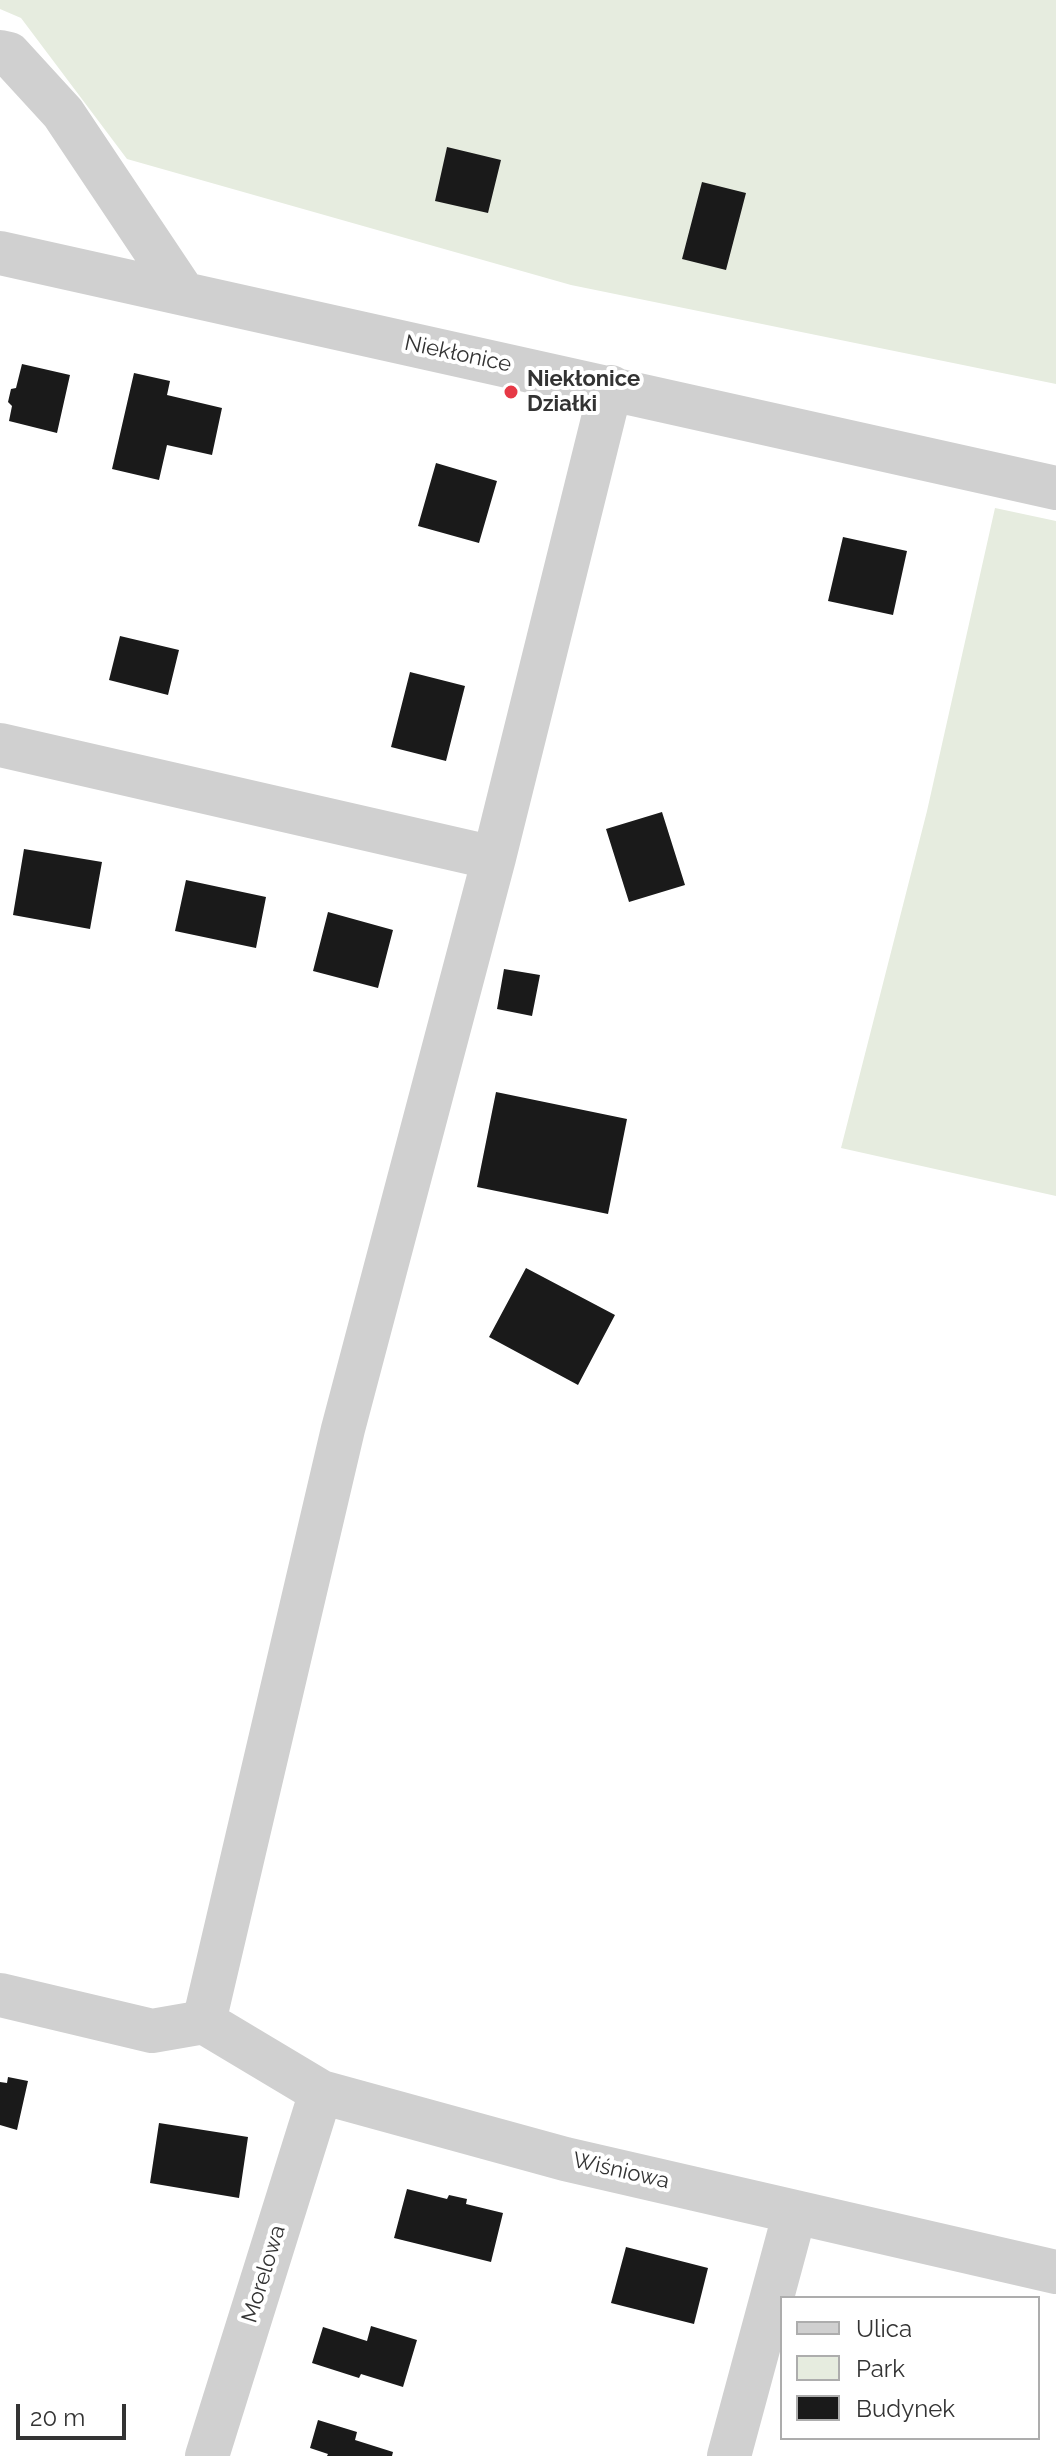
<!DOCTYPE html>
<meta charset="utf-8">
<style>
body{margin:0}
#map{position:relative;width:1056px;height:2456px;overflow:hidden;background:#fff;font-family:Raleway,sans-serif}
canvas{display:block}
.legend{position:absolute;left:780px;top:2296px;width:260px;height:144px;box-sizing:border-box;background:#fff;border:2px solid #adadad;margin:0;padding:10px 14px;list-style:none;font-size:24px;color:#333}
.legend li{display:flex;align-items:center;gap:16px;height:40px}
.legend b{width:40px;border:2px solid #adadad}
.scale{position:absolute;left:16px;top:2404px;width:110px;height:36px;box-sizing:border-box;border:4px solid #333;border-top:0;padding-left:10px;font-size:24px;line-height:28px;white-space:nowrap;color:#333;-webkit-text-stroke:6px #fff;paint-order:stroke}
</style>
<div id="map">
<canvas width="1056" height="2456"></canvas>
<ul class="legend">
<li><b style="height:10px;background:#d0d0d0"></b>Ulica</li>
<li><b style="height:22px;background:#e6ecdf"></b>Park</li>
<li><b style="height:22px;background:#1a1a1a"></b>Budynek</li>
</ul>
<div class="scale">20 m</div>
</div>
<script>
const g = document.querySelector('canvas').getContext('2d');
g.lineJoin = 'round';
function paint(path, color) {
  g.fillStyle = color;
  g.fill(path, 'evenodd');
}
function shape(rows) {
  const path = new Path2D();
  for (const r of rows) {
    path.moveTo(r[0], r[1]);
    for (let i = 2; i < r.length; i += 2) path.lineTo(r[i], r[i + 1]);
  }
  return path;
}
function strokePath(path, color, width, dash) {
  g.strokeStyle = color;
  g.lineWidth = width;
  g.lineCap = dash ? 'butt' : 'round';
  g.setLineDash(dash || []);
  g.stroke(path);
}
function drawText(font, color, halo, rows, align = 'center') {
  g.font = font + ' Raleway,sans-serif';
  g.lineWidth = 8;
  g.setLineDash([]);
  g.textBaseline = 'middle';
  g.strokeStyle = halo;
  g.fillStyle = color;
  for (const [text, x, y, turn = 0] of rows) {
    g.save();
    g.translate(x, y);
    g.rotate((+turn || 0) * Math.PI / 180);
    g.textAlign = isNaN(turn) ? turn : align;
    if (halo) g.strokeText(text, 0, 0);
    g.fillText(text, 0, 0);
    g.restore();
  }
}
paint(shape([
 [0,0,1056,0,1056,384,571,285,127,159,21,18,0,9],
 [995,508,1056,521,1056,1196,841,1148,927,811]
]), '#e6ecdf');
paint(shape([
 [447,147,501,160,488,213,435,201],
 [702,182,746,193,726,270,682,259],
 [22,364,70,375,57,433,9,421,12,406,8,402,11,389,16,388],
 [134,373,170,381,167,395,222,408,212,455,167,445,159,480,112,469],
 [436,463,497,481,479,543,418,526],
 [843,537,907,551,893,615,828,601],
 [120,636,179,650,168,695,109,680],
 [410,672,465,686,446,761,391,747],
 [662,812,685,885,629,902,606,829],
 [24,849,102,862,90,929,13,915],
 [186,880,266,897,256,948,175,931],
 [328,912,393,930,378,988,313,971],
 [504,969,540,975,532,1016,497,1009],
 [496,1092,627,1119,608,1214,477,1187],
 [526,1268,615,1315,578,1385,489,1337],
 [8,2077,28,2081,17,2130,0,2125,0,2082,7,2083],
 [159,2123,248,2137,239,2198,150,2183],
 [407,2189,447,2199,449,2195,467,2199,466,2204,503,2213,491,2262,394,2238],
 [626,2247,708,2268,694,2324,611,2303],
 [371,2326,417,2340,403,2387,361,2374,359,2378,312,2363,323,2327,367,2341],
 [318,2420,357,2432,355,2440,393,2452,392,2456,327,2456,328,2454,310,2448]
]), '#1a1a1a');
strokePath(shape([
 [0,52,9,54,63,113,184,294],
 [0,253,1056,488],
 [0,745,494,858],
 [0,1995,152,2031,204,2022],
 [204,2022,343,1429,494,858,611,387],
 [204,2022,321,2092,565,2159,1056,2272],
 [207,2456,321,2092],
 [729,2456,795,2212]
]), '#d0d0d0', 44);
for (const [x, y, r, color] of [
 [511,392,8,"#e63946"]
]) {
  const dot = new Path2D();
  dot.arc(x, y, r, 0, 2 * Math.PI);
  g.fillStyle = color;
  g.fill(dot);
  strokePath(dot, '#fff', 3);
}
drawText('22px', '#333', '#fff', [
 ["Niekłonice",458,354,12],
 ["Wiśniowa",621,2171,13],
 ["Morelowa",264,2274,-73]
]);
drawText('bold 22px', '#333', '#fff', [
 ["Niekłonice",527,379],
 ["Działki",527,404]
], 'left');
</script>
